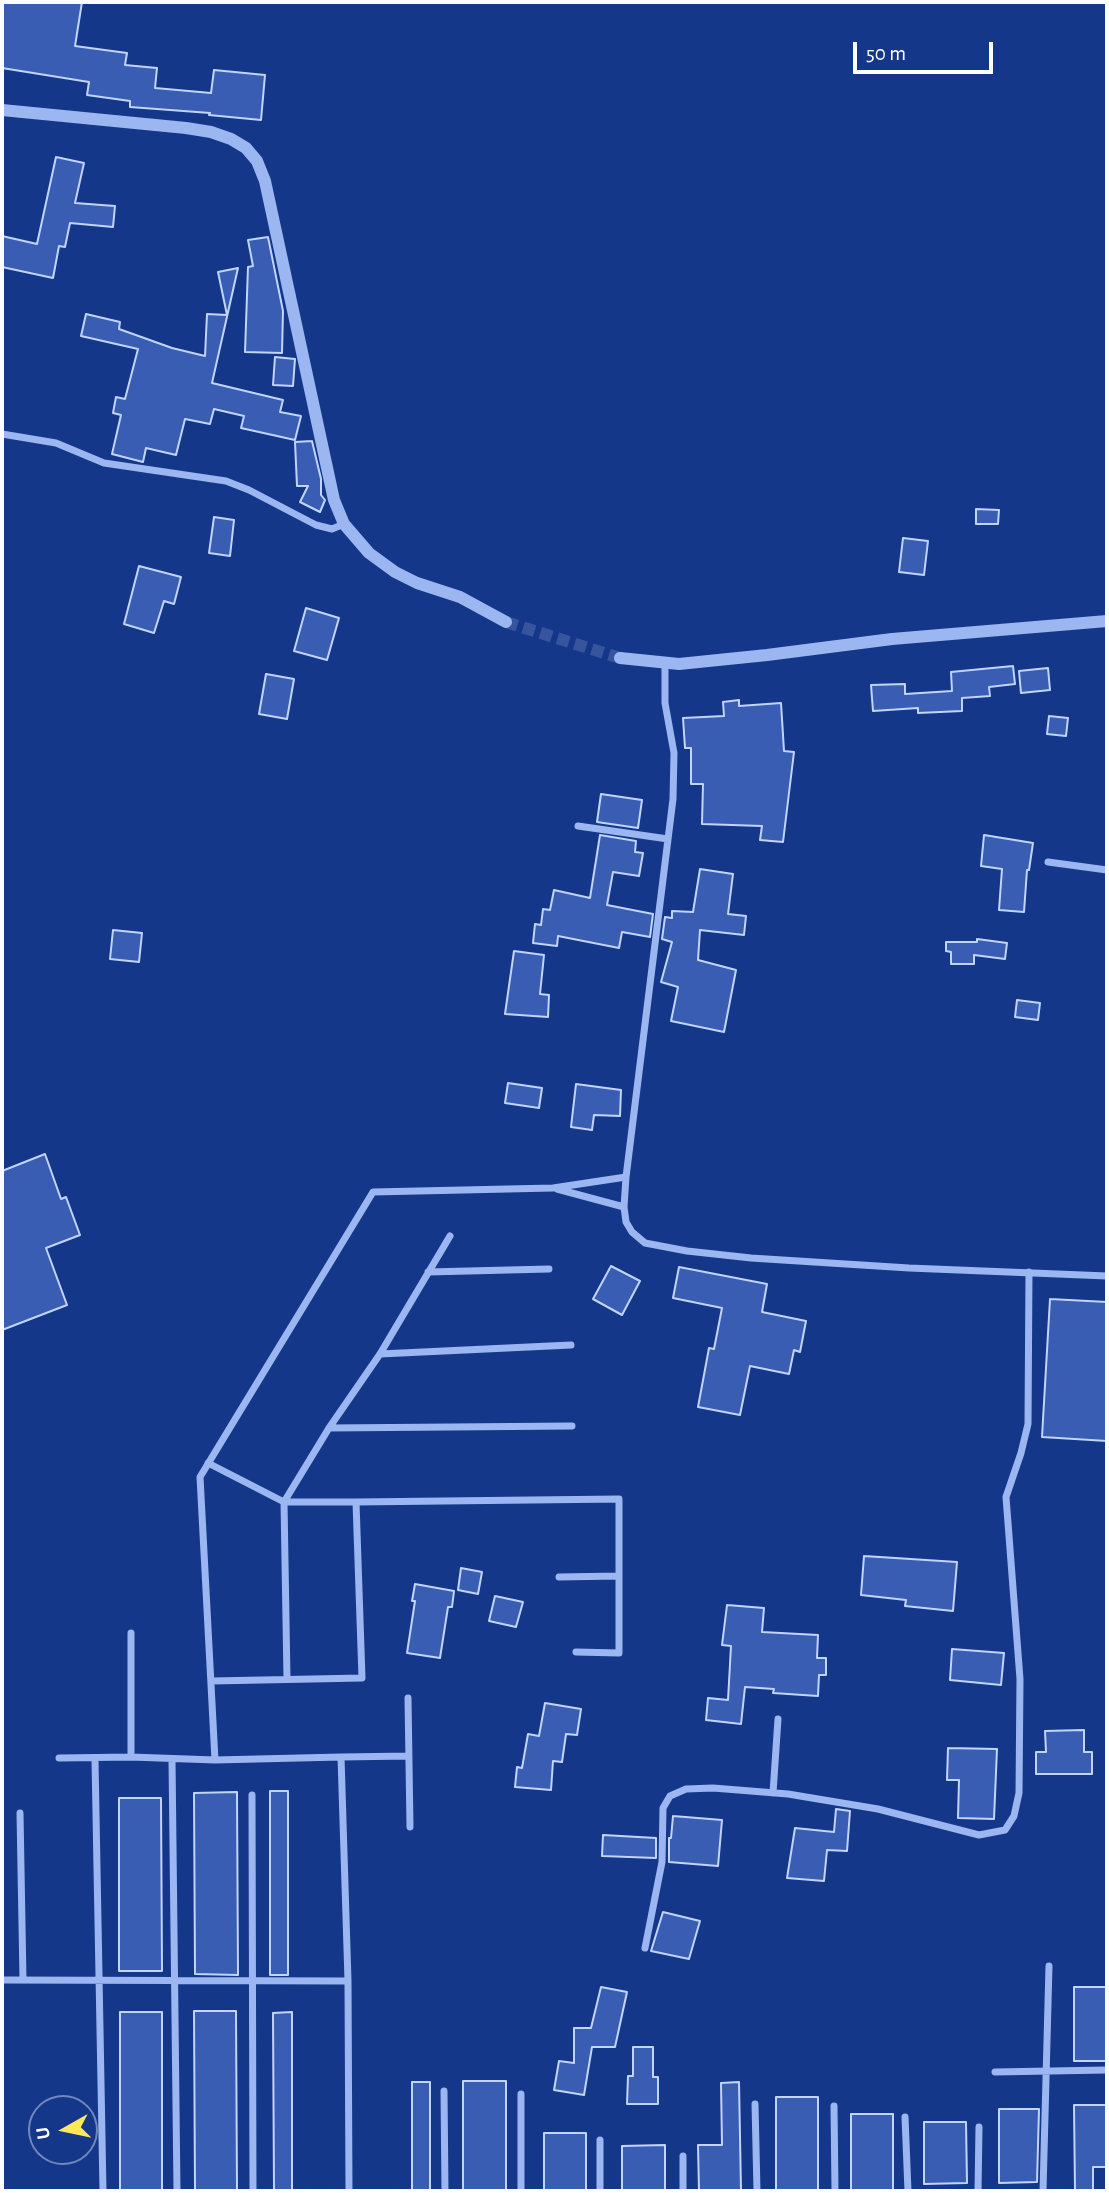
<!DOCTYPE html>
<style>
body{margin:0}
#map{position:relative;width:1109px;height:2193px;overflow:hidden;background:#14378a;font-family:"Alegreya Sans",sans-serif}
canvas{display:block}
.frame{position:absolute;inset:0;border:4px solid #fff;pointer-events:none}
.north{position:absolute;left:28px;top:2095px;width:70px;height:70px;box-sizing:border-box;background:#14378a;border:2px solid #7287b9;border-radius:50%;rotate:261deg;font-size:19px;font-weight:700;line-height:28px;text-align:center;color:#fff}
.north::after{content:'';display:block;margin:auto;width:24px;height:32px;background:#ffe75a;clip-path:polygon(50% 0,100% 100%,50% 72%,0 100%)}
.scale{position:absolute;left:853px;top:42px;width:140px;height:32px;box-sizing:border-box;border:4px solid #fff;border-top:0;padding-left:9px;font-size:21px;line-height:24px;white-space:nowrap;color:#fff;-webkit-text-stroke:5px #14378a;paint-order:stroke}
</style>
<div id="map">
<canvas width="1109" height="2193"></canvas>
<div class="frame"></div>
<div class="north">U</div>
<div class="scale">50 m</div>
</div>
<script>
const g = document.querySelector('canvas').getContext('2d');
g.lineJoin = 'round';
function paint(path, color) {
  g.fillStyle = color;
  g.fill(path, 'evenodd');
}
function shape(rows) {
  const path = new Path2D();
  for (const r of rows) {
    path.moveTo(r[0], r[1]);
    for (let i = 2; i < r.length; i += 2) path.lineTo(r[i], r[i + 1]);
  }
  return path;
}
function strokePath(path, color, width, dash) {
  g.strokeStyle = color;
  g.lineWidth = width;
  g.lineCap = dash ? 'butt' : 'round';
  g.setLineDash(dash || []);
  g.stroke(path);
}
const building = shape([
 [2,2,82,2,75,46,127,53,125,65,157,68,155,88,211,93,214,70,265,75,261,120,209,115,210,113,130,107,130,101,87,95,89,82,2,68,2,2],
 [56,157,84,163,75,203,115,206,113,227,70,223,65,247,59,246,53,278,2,267,2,236,37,244,56,157],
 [268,237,283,311,282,353,245,352,248,267,253,266,248,240,268,237],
 [238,268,212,383,283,400,280,412,301,416,295,440,241,428,244,416,214,409,210,424,185,419,176,455,146,448,143,462,112,454,121,415,113,413,116,397,125,399,138,349,81,336,86,314,120,322,119,329,172,348,205,356,207,314,227,315,218,272,238,268],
 [275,357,295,359,293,386,273,385,275,357],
 [312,441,321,479,321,495,325,500,320,512,300,502,308,486,297,486,295,442,312,441],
 [976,509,999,510,998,524,976,524,976,509],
 [214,517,234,520,230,556,209,553,214,517],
 [903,538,928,541,924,575,899,572,903,538],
 [139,566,181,577,174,604,164,601,154,633,124,624,139,566],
 [306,608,339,618,327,660,294,651,306,608],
 [1013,666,1015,684,989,687,990,696,962,698,962,711,918,713,918,708,873,711,871,685,905,684,905,694,952,691,951,672,1013,666],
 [1048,668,1050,690,1021,693,1019,671,1048,668],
 [266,674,294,679,287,719,259,714,266,674],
 [739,700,739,706,781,703,784,751,794,752,783,842,760,840,762,826,702,824,703,784,691,784,691,748,685,748,683,718,724,716,723,702,739,700],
 [1049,716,1068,718,1066,736,1047,734,1049,716],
 [601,794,642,800,638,828,597,822,601,794],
 [600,835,636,841,635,852,643,853,639,876,613,872,607,905,653,914,650,937,622,932,619,948,558,936,557,946,533,943,535,924,541,925,543,909,550,910,554,890,590,898,600,835],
 [984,835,1033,843,1029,870,1027,870,1024,912,999,910,1002,869,981,866,984,835],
 [700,869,733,874,728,914,746,916,744,935,700,930,698,960,736,970,724,1032,671,1021,678,987,661,982,672,942,662,939,665,917,672,918,672,911,693,912,700,869],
 [113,930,142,933,139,962,110,959,113,930],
 [977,939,1007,943,1005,959,974,955,974,964,951,964,951,952,946,951,946,942,977,942,977,939],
 [514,951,544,955,540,994,549,995,548,1017,505,1014,514,951],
 [1017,1000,1040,1003,1038,1020,1015,1017,1017,1000],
 [508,1083,542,1088,539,1108,505,1103,508,1083],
 [576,1084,621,1090,620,1116,594,1115,592,1130,571,1127,576,1084],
 [45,1154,61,1199,66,1197,80,1235,46,1248,67,1305,2,1330,2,1171,45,1154],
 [611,1266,640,1281,622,1315,593,1299,611,1266],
 [679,1267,767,1284,762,1312,806,1321,800,1352,794,1350,789,1374,750,1366,740,1415,698,1407,709,1348,714,1349,722,1308,673,1298,679,1267],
 [1050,1299,1107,1302,1107,1441,1042,1437,1050,1299],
 [864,1556,957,1562,953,1611,905,1606,906,1600,861,1595,864,1556],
 [461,1568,482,1572,478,1594,458,1590,461,1568],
 [415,1584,454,1591,452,1607,448,1607,440,1658,407,1653,415,1601,412,1601,415,1584],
 [495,1596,523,1602,516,1627,489,1621,495,1596],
 [727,1605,764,1608,762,1632,818,1635,817,1658,826,1658,826,1675,819,1675,818,1696,773,1693,774,1689,745,1687,741,1724,706,1720,708,1698,728,1700,731,1646,722,1645,727,1605],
 [952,1649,1004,1653,1001,1685,950,1680,952,1649],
 [545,1703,581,1709,577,1735,566,1734,562,1762,553,1761,551,1790,515,1787,517,1767,522,1768,528,1734,539,1736,545,1703],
 [1084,1730,1084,1752,1092,1752,1092,1774,1036,1774,1036,1752,1046,1752,1045,1731,1084,1730],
 [948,1748,997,1749,994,1819,958,1818,959,1780,947,1780,948,1748],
 [270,1791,288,1791,288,1975,270,1975,270,1791],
 [237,1792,238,1975,195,1974,194,1793,237,1792],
 [119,1798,161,1798,162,1971,119,1971,119,1798],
 [836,1809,850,1811,847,1851,827,1850,824,1881,787,1878,795,1828,834,1832,836,1809],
 [673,1816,722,1820,718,1866,669,1862,669,1838,671,1838,673,1816],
 [603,1835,656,1838,656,1858,602,1856,603,1835],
 [663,1912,700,1921,689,1959,651,1951,663,1912],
 [601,1987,627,1992,615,2047,592,2047,584,2095,554,2090,559,2061,574,2063,574,2028,591,2028,601,1987],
 [1074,1987,1107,1987,1107,2061,1074,2061,1074,1987],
 [194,2011,236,2011,237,2191,195,2191,194,2011],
 [120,2012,162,2012,162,2191,120,2191,120,2012],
 [292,2012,292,2191,274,2191,273,2013,292,2012],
 [633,2047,653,2047,653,2077,658,2077,658,2104,627,2104,628,2076,633,2076,633,2047],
 [463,2081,506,2081,506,2191,463,2191,463,2081],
 [412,2082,430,2082,430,2191,412,2191,412,2082],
 [739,2082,741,2191,699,2191,698,2145,722,2145,721,2083,739,2082],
 [776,2097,818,2097,818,2191,776,2191,776,2097],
 [1074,2105,1107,2105,1107,2167,1093,2167,1093,2191,1075,2191,1074,2105],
 [999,2109,1039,2109,1037,2182,999,2183,999,2109],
 [851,2114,893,2114,893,2191,851,2191,851,2114],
 [924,2122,966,2122,967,2183,924,2184,924,2122],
 [544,2133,586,2133,586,2191,544,2191,544,2133],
 [665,2145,665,2191,622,2191,622,2146,665,2145]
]);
paint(building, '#385db2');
strokePath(building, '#c2d4fb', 2);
strokePath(shape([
 [506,622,620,658]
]), '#37559c', 12, [12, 6]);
strokePath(shape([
 [2,434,56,443,104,463,226,481,249,490,316,525,332,529,344,524],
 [665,662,665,703,674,753,673,799,626,1177,624,1207,626,1222,632,1232,645,1243,687,1251,751,1258,909,1268,1107,1276],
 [578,826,668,839],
 [1048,862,1107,870],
 [557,1189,624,1207],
 [428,1272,549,1269],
 [380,1354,571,1345],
 [329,1428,572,1426],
 [208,1463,284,1502,356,1502],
 [559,1577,619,1576],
 [131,1633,131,1757],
 [287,1679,284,1502,329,1428,380,1354,450,1236],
 [212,1681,362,1678,356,1502,619,1499,619,1653,576,1652],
 [408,1698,410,1827],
 [341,1757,409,1756],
 [59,1758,131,1757,215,1760,341,1757,348,1981,349,2191],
 [172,1759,177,2191],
 [95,1760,103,2191],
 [215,1760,200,1477,373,1192,553,1188,626,1177],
 [773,1793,778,1719],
 [252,1795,253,2191],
 [20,1813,23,1980],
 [645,1948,662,1862,663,1808,670,1796,686,1789,713,1788,788,1794,878,1809,979,1835,1005,1830,1014,1816,1019,1793,1020,1679,1006,1497,1021,1453,1028,1424,1029,1272],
 [2,1980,348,1981],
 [995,2072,1107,2070],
 [444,2091,445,2191],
 [521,2094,521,2191],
 [755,2104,757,2191],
 [834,2106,835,2191],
 [905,2117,908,2191],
 [600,2140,600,2191],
 [683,2191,683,2156],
 [978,2191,979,2127],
 [1043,2191,1049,1966]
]), '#9bb6f0', 7);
strokePath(shape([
 [2,110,186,128,211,132,231,139,246,148,257,161,265,181,334,500,344,524,369,553,395,572,417,583,460,597,506,622],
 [620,658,679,664,767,655,892,639,1107,621]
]), '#9bb6f0', 12);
</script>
